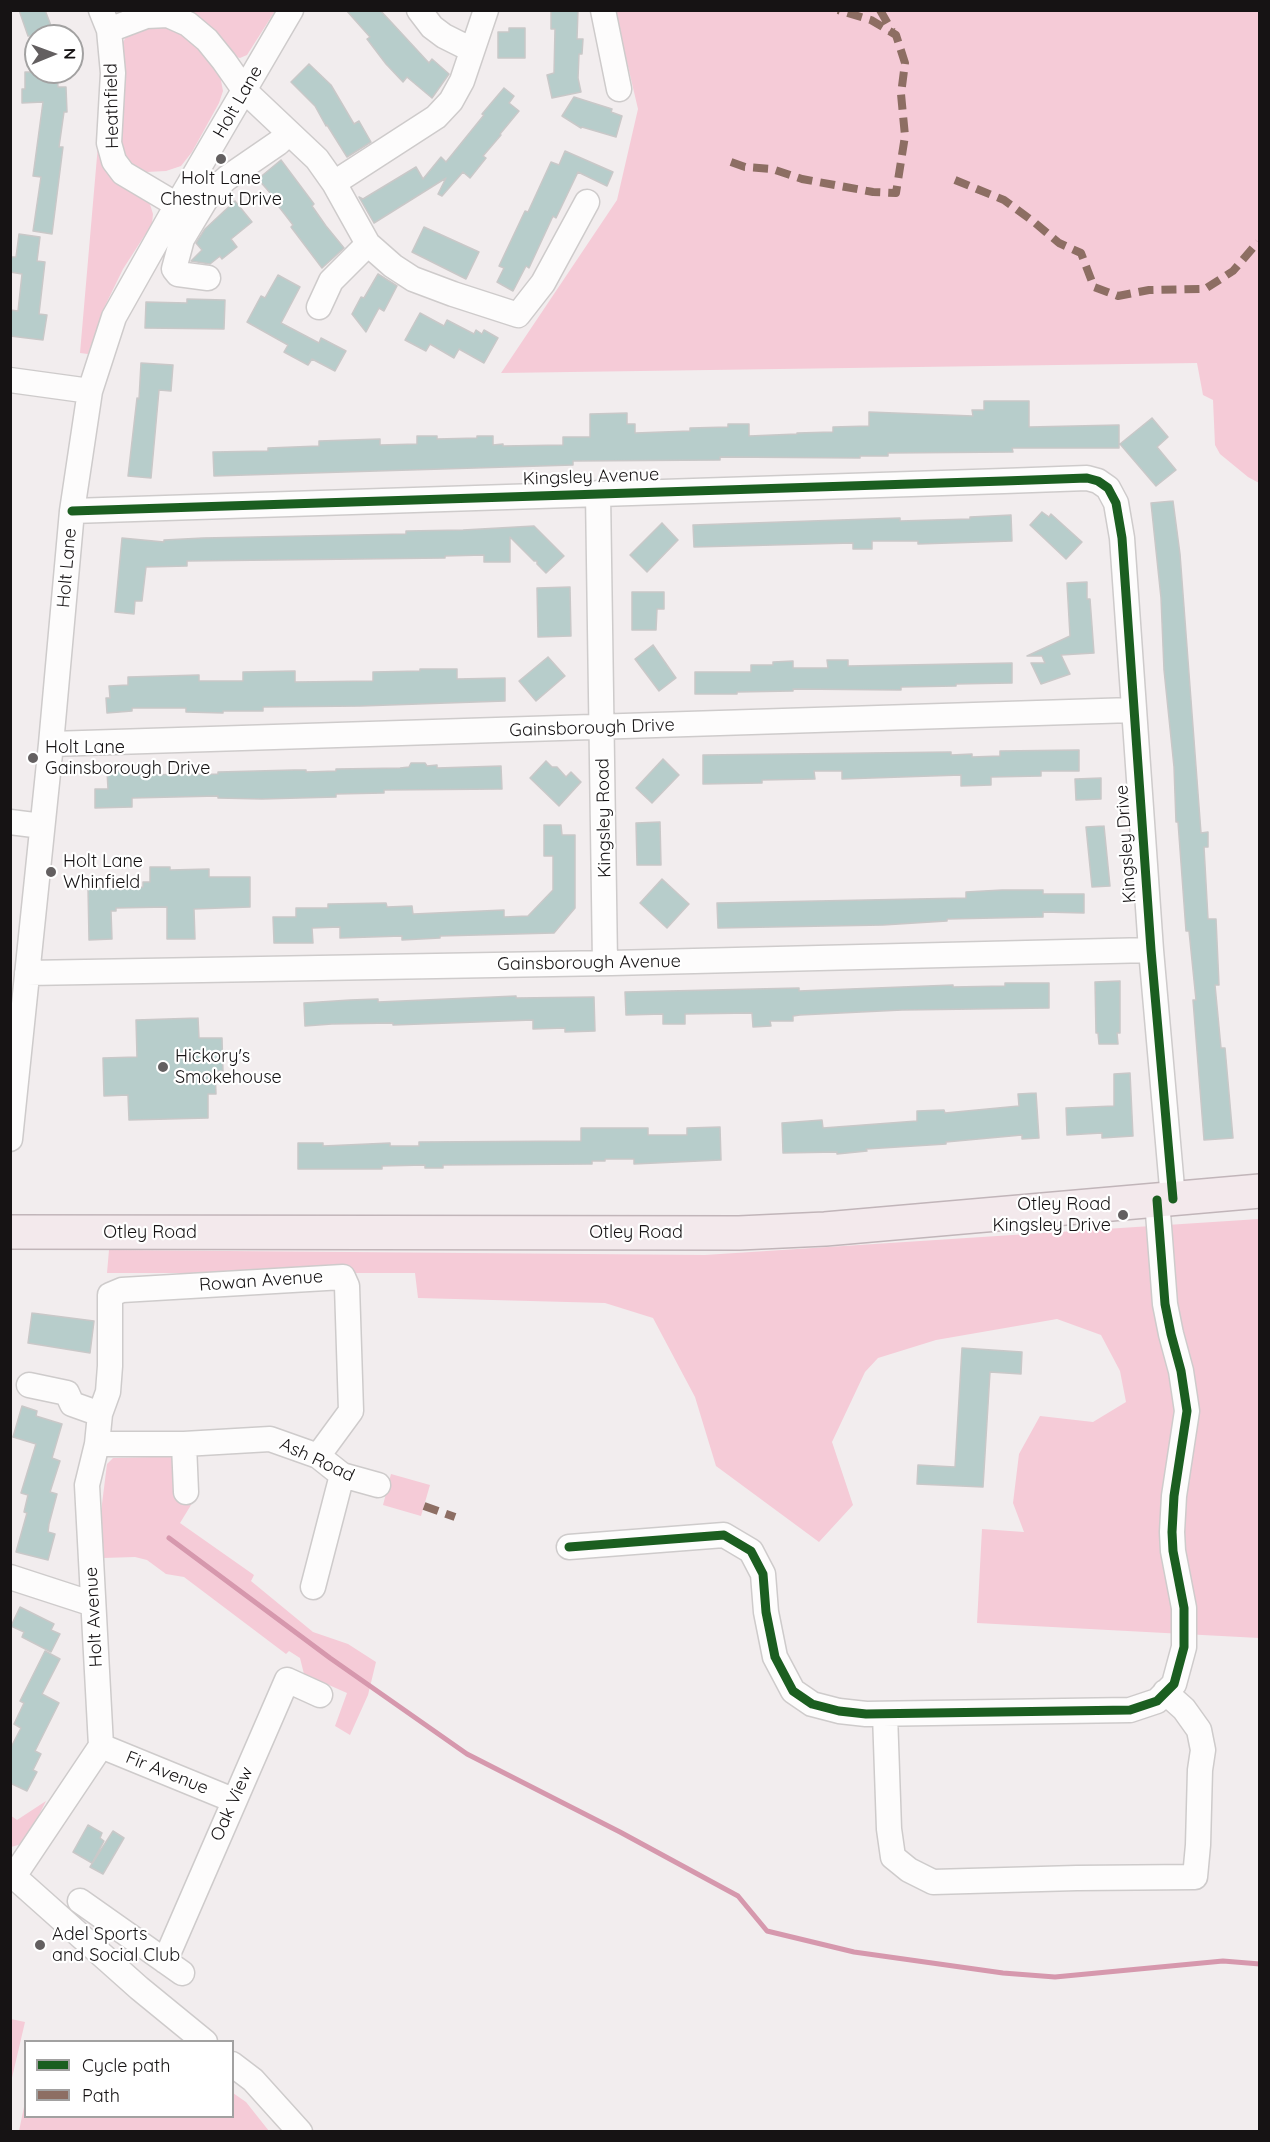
<!DOCTYPE html>
<style>
body{margin:0}
#map{position:relative;width:1270px;height:2142px;overflow:hidden;background:#f2edee;font-family:Quicksand,sans-serif}
canvas{display:block}
.frame{position:absolute;inset:0;border:12px solid #161314;pointer-events:none}
.legend{position:absolute;left:24px;top:2040px;width:210px;height:78px;box-sizing:border-box;background:#fff;border:2px solid #a2a1a1;margin:0;padding:8px 10px;list-style:none;font-size:18px;color:#161314}
.legend li{display:flex;align-items:center;gap:12px;height:30px}
.legend b{width:30px;border:2px solid #a2a1a1}
.north{position:absolute;left:24px;top:24px;width:60px;height:60px;box-sizing:border-box;background:#fff;border:2px solid #a2a1a1;border-radius:50%;rotate:89deg;font-size:16px;font-weight:700;line-height:24px;text-align:center;color:#161314}
.north::after{content:'';display:block;margin:auto;width:21px;height:27px;background:#635f60;clip-path:polygon(50% 0,100% 100%,50% 72%,0 100%)}
</style>
<div id="map">
<canvas width="1270" height="2142"></canvas>
<div class="frame"></div>
<ul class="legend">
<li><b style="height:8px;background:#1b5e20"></b>Cycle path</li>
<li><b style="height:8px;background:#8d6e63"></b>Path</li>
</ul>
<div class="north">N</div>
</div>
<script>
const g = document.querySelector('canvas').getContext('2d');
g.lineJoin = 'round';
function paint(path, color) {
  g.fillStyle = color;
  g.fill(path, 'evenodd');
}
function shape(rows) {
  const path = new Path2D();
  for (const r of rows) {
    path.moveTo(r[0], r[1]);
    for (let i = 2; i < r.length; i += 2) path.lineTo(r[i], r[i + 1]);
  }
  return path;
}
function strokePath(path, color, width, dash) {
  g.strokeStyle = color;
  g.lineWidth = width;
  g.lineCap = dash ? 'butt' : 'round';
  g.setLineDash(dash || []);
  g.stroke(path);
}
function drawText(font, color, halo, rows, align = 'center') {
  g.font = font + ' Quicksand,sans-serif';
  g.lineWidth = 4.5;
  g.setLineDash([]);
  g.textBaseline = 'middle';
  g.strokeStyle = halo;
  g.fillStyle = color;
  for (const [text, x, y, turn = 0] of rows) {
    g.save();
    g.translate(x, y);
    g.rotate((+turn || 0) * Math.PI / 180);
    g.textAlign = isNaN(turn) ? turn : align;
    if (halo) g.strokeText(text, 0, 0);
    g.fillText(text, 0, 0);
    g.restore();
  }
}
paint(shape([
 [178,11,275,11,247,55,240,58,233,56],
 [615,11,1259,11,1259,483,1248,477,1220,454,1215,445,1213,400,1203,395,1197,363,501,373,617,200,638,109],
 [170,25,199,46,220,75,223,91,219,103,192,152,181,166,166,171,146,172,128,165,115,129,122,44,127,35,137,26],
 [98,145,149,201,153,214,152,224,123,269,104,308,88,354,80,353],
 [1259,1219,1259,1638,977,1623,982,1529,1024,1532,1013,1503,1019,1454,1040,1416,1093,1422,1126,1402,1120,1371,1101,1335,1057,1319,936,1340,878,1358,865,1372,832,1442,853,1505,819,1542,716,1466,695,1397,653,1318,605,1303,418,1298,415,1273,107,1273,109,1250,705,1255],
 [188,1456,191,1505,180,1523,254,1575,251,1581,313,1632,348,1644,376,1662,368,1695,350,1735,335,1726,347,1693,304,1674,300,1658,289,1651,286,1654,184,1577,166,1574,147,1560,135,1557,103,1558,101,1512,107,1464,113,1458],
 [391,1474,430,1485,421,1516,383,1505],
 [46,1801,30,1833,22,1844,11,1847,10,1815,17,1820],
 [11,2019,25,2022,11,2082,10,2019],
 [233,2093,246,2102,269,2131,19,2131,25,2102,26,2116,232,2116]
]), '#f5cbd7');
strokePath(shape([
 [169,1538,330,1658,467,1754,620,1832,738,1896,767,1931,854,1952,1003,1973,1055,1977,1223,1961,1260,1964]
]), '#d698ad', 5);
const building = shape([
 [19,10,45,10,55,36,28,36,19,10],
 [346,10,380,10,429,63,432,59,449,74,432,98,407,77,403,82,386,64,367,39,370,37,346,10],
 [551,10,578,10,577,39,583,39,582,54,579,54,578,78,581,92,552,98,547,75,554,73,555,29,551,29,551,10],
 [509,28,525,28,525,58,498,58,498,32,509,32,509,28],
 [309,64,331,85,354,124,359,121,371,142,347,157,327,125,326,126,315,106,291,82,309,64],
 [25,72,57,72,58,87,66,87,67,112,64,112,59,147,63,147,52,234,33,231,41,177,33,176,43,102,22,103,22,89,25,89,25,72],
 [504,88,514,96,509,103,519,111,500,134,501,135,483,156,486,158,470,178,463,172,442,196,438,194,446,178,374,223,359,197,363,199,416,167,423,179,441,157,446,162,484,115,482,114,504,88],
 [574,97,612,109,611,112,622,116,616,137,582,127,581,128,562,116,574,97],
 [565,151,613,172,607,186,578,172,556,218,553,216,529,268,526,266,513,291,497,282,504,268,499,266,525,211,528,212,551,162,559,165,565,151],
 [281,160,314,204,312,206,326,226,344,248,322,268,291,227,293,225,276,203,278,202,258,179,281,160],
 [235,201,252,222,231,239,237,247,222,259,220,256,210,264,191,261,202,250,196,243,205,229,235,201],
 [424,227,479,252,466,279,412,252,424,227],
 [19,234,40,237,37,261,45,262,39,314,47,315,43,340,10,336,10,310,18,311,22,274,10,272,10,257,16,257,19,234],
 [378,274,397,286,384,311,379,308,366,332,352,314,361,297,364,298,378,274],
 [278,275,300,287,281,323,319,343,321,338,346,351,335,371,312,359,308,365,284,352,288,345,247,322,261,296,265,298,278,275],
 [187,299,225,300,224,329,145,328,146,302,187,303,187,299],
 [420,313,444,326,447,320,474,334,476,330,482,334,484,330,498,338,484,363,459,349,454,358,430,344,426,351,405,340,420,313],
 [141,363,173,365,171,391,159,390,151,478,128,476,137,398,139,399,141,363],
 [984,401,1029,401,1029,427,1119,425,1119,448,1012,448,1013,452,888,453,888,456,860,456,860,458,720,457,720,460,573,461,573,465,214,476,213,452,268,451,268,448,319,446,319,441,380,439,380,445,417,444,417,436,437,436,437,439,477,438,477,436,493,436,493,445,503,444,503,446,563,445,563,437,590,437,590,414,627,413,627,424,635,424,635,433,690,431,690,428,728,427,728,424,749,424,749,436,797,434,797,433,833,432,833,427,869,426,869,412,973,416,972,410,984,410,984,401],
 [1152,418,1168,437,1157,447,1176,470,1156,486,1120,444,1152,418],
 [1173,501,1180,554,1201,833,1208,832,1208,847,1204,847,1208,919,1216,919,1219,985,1215,985,1221,1048,1225,1048,1233,1138,1204,1140,1193,1000,1196,1000,1189,931,1186,931,1178,822,1176,822,1174,767,1164,670,1161,598,1151,503,1173,501],
 [1042,512,1049,517,1051,514,1082,542,1066,559,1030,525,1042,512],
 [1011,515,1012,541,918,544,918,541,872,541,872,549,853,549,853,543,694,547,693,525,870,519,900,518,900,521,970,519,970,517,1011,515],
 [662,523,678,540,647,572,630,555,662,523],
 [534,526,564,556,546,573,537,564,537,561,534,561,510,537,510,562,484,562,484,555,445,556,445,558,187,561,187,566,146,567,142,601,135,601,134,614,115,612,122,538,164,542,164,540,203,538,406,534,406,531,463,530,534,526],
 [1087,582,1087,599,1090,599,1094,653,1061,655,1070,674,1041,684,1031,663,1045,663,1042,656,1027,656,1070,636,1067,583,1087,582],
 [570,587,571,636,538,637,537,588,570,587],
 [632,592,664,592,664,609,657,609,656,630,632,630,632,592],
 [653,645,676,678,659,691,635,659,653,645],
 [548,657,565,676,536,701,519,681,548,657],
 [827,660,848,660,848,666,1012,663,1012,683,956,684,956,686,901,687,901,690,793,689,793,691,737,692,737,694,695,694,695,672,751,672,751,665,773,665,773,662,793,661,793,668,828,668,827,660],
 [420,669,457,669,457,679,505,678,505,701,361,706,263,707,263,711,223,711,223,713,186,712,186,708,132,708,132,711,107,713,106,698,110,698,109,686,128,685,128,677,199,675,199,681,243,681,243,672,295,671,295,682,373,681,373,672,420,671,420,669],
 [1079,750,1079,771,1041,771,1041,776,991,777,991,785,961,786,961,775,842,779,842,771,814,771,815,779,762,780,762,783,703,784,703,755,951,752,951,755,972,754,972,757,1000,756,1000,751,1079,750],
 [663,759,679,775,652,803,636,788,663,759],
 [546,761,552,767,557,767,566,777,571,772,581,782,559,806,530,778,546,761],
 [411,763,425,763,427,766,437,765,437,768,501,766,502,789,384,790,384,793,336,794,336,797,262,799,218,798,218,796,132,798,132,807,95,808,95,789,108,789,107,771,131,771,131,775,218,774,218,772,294,770,306,770,306,772,336,771,336,769,400,768,409,767,411,763],
 [1101,778,1101,799,1076,800,1075,779,1101,778],
 [660,822,661,865,637,865,636,823,660,822],
 [544,825,561,825,562,835,575,835,575,908,554,933,440,936,440,938,402,940,402,936,340,938,340,927,312,928,313,943,274,943,273,917,296,917,296,908,328,908,328,904,386,903,387,907,412,906,413,914,504,910,504,917,528,916,553,890,553,856,544,856,544,825],
 [1104,826,1110,886,1092,887,1086,827,1104,826],
 [150,867,170,867,170,870,209,869,209,877,250,877,250,907,194,909,195,939,167,939,167,907,116,908,116,911,111,911,112,939,89,940,88,888,143,887,143,882,150,882,150,867],
 [662,879,689,904,667,928,640,903,662,879],
 [1002,890,1043,890,1043,894,1084,894,1084,913,1043,912,1043,917,947,919,947,921,883,925,718,928,717,903,966,898,966,892,1002,890],
 [1120,981,1120,1033,1117,1033,1118,1044,1099,1044,1098,1033,1096,1033,1095,982,1120,981],
 [1005,983,1049,983,1049,1008,902,1010,800,1015,793,1016,793,1021,770,1021,771,1026,753,1027,752,1013,685,1014,685,1024,663,1024,663,1014,626,1015,625,992,799,988,799,991,953,985,953,987,1005,986,1005,983],
 [516,996,516,998,594,997,595,1031,565,1032,565,1028,533,1029,533,1020,393,1025,393,1023,332,1024,305,1026,304,1003,350,1000,378,999,378,1002,516,996],
 [198,1018,199,1038,222,1038,223,1071,215,1071,216,1094,208,1094,208,1118,129,1120,128,1095,104,1096,103,1058,137,1057,136,1020,198,1018],
 [1130,1073,1133,1136,1102,1138,1102,1133,1067,1135,1066,1108,1114,1106,1114,1074,1130,1073],
 [1036,1093,1039,1138,1022,1139,1022,1135,946,1142,946,1144,866,1149,867,1151,837,1154,837,1152,783,1153,782,1123,822,1120,823,1128,917,1121,917,1111,944,1110,945,1113,1019,1106,1018,1094,1036,1093],
 [720,1127,721,1160,634,1164,634,1159,605,1159,605,1161,592,1161,592,1164,443,1165,443,1168,425,1168,425,1165,382,1166,382,1169,298,1169,298,1143,323,1143,323,1146,390,1143,390,1146,419,1146,419,1142,581,1141,581,1128,648,1128,648,1135,687,1135,687,1128,720,1127],
 [32,1313,94,1321,90,1353,28,1343,32,1313],
 [962,1348,1022,1352,1021,1374,990,1372,983,1487,917,1484,918,1465,955,1467,962,1348],
 [22,1406,37,1411,36,1416,62,1424,52,1458,60,1461,50,1492,57,1494,49,1524,48,1532,55,1534,48,1560,16,1552,27,1513,24,1512,28,1495,21,1493,36,1444,13,1437,22,1406],
 [20,1607,54,1624,51,1630,60,1634,51,1652,22,1637,24,1632,11,1626,20,1607],
 [45,1651,60,1659,42,1694,59,1703,35,1751,41,1754,33,1770,37,1772,27,1791,10,1783,10,1749,21,1728,14,1724,24,1703,20,1701,45,1651],
 [88,1825,102,1833,100,1838,104,1841,92,1863,73,1852,88,1825],
 [113,1831,124,1838,103,1874,90,1867,113,1831]
]);
paint(building, '#b7cdcb');
strokePath(building, '#c9c8c8', 1.5);
const minor = shape([
 [101,10,109,30,113,73,109,143,114,161,123,173,177,205],
 [419,10,432,27,444,36,472,50],
 [603,10,619,89],
 [109,30,146,16,168,15,188,24,207,40,224,61,245,91,317,159,334,183,368,244,393,266,413,279,453,294,518,315,543,283,587,202],
 [334,183,436,117,451,101,462,81,486,10],
 [208,278,178,274,174,269,182,239,209,194,227,178,278,143,289,133],
 [319,307,331,281,368,244],
 [10,380,90,391],
 [598,493,605,963],
 [72,511,1004,481,1087,478,1098,481,1108,488,1116,503,1122,538,1151,950,1173,1199],
 [51,744,1133,710],
 [10,822,42,826],
 [27,973,611,963,1151,950],
 [10,1139,51,744,72,511,90,391,114,317,177,205,291,10],
 [100,1414,108,1392,110,1366,110,1295,122,1290,343,1277,347,1286,351,1411,318,1456],
 [97,1444,184,1444,270,1439,318,1456,342,1475,378,1485],
 [184,1444,186,1492],
 [569,1547,724,1535,751,1551,763,1574,766,1612,775,1657,793,1691,812,1704,839,1711,866,1714,1130,1710,1157,1701,1174,1684,1184,1647,1184,1608,1173,1551,1172,1532,1174,1496,1187,1411,1181,1371,1171,1334,1165,1304,1157,1200],
 [10,1577,93,1604],
 [313,1587,342,1475],
 [885,1714,889,1829,893,1857,909,1870,933,1882,1077,1878,1195,1877,1198,1845,1200,1770,1203,1750,1199,1730,1184,1709,1165,1692],
 [101,1746,233,1800],
 [10,1873,139,1988,205,2042],
 [14,1876,101,1746,87,1485,97,1444,100,1414,72,1404,67,1393,29,1385],
 [80,1901,182,1973],
 [165,1961,287,1680,320,1695],
 [232,2064,253,2080,300,2132]
]);
const highway = shape([
 [10,1232,739,1233,825,1229,1260,1191]
]);
strokePath(minor, '#cecbcb', 27);
strokePath(highway, '#c1b5b9', 36);
strokePath(minor, '#fdfcfc', 24);
strokePath(highway, '#f3e9ec', 33);
strokePath(shape([
 [880,10,892,31],
 [731,162,745,167,772,169,802,179,873,192,896,193,905,136,901,94,905,63,896,35,871,20,838,10],
 [955,180,1004,200,1034,222,1059,243,1081,253,1094,287,1118,296,1149,290,1205,289,1233,271,1258,242],
 [424,1506,455,1517]
]), '#8d6e63', 8, [15, 8]);
strokePath(shape([
 [72,511,1004,481,1087,478,1098,481,1108,488,1116,503,1122,538,1151,950,1173,1199],
 [569,1547,724,1535,751,1551,763,1574,766,1612,775,1657,793,1691,812,1704,839,1711,866,1714,1130,1710,1157,1701,1174,1684,1184,1647,1184,1608,1173,1551,1172,1532,1174,1496,1187,1411,1181,1371,1171,1334,1165,1304,1157,1200]
]), '#1b5e20', 9);
for (const [x, y, r, color] of [
 [221,159,6,"#635f60"],
 [33,758,6,"#635f60"],
 [51,872,6,"#635f60"],
 [163,1067,6,"#635f60"],
 [1123,1215,6,"#635f60"],
 [40,1945,6,"#635f60"]
]) {
  const dot = new Path2D();
  dot.arc(x, y, r, 0, 2 * Math.PI);
  g.fillStyle = color;
  g.fill(dot);
  strokePath(dot, '#fff', 2);
}
drawText('18px', '#161314', '#fff', [
 ["Holt Lane",238,102,-60],
 ["Heathfield",112,106,-91],
 ["Kingsley Avenue",591,477,-2],
 ["Holt Lane",67,568,-85],
 ["Gainsborough Drive",592,728,-2],
 ["Kingsley Road",604,818,-91],
 ["Kingsley Drive",1126,844,-94],
 ["Gainsborough Avenue",589,963,-1],
 ["Otley Road",150,1233],
 ["Otley Road",636,1233],
 ["Rowan Avenue",261,1281,-4],
 ["Ash Road",317,1460,25],
 ["Holt Avenue",94,1617,-93],
 ["Fir Avenue",167,1773,22],
 ["Oak View",232,1804,-66]
]);
drawText('18px', '#161314', '#fff', [
 ["Holt Lane",221,179,"center"],
 ["Chestnut Drive",221,200,"center"],
 ["Holt Lane",45,748],
 ["Gainsborough Drive",45,769],
 ["Holt Lane",63,862],
 ["Whinfield",63,883],
 ["Hickory's",175,1057],
 ["Smokehouse",175,1078],
 ["Otley Road",1111,1205,"right"],
 ["Kingsley Drive",1111,1226,"right"],
 ["Adel Sports",52,1935],
 ["and Social Club",52,1956]
], 'left');
</script>
